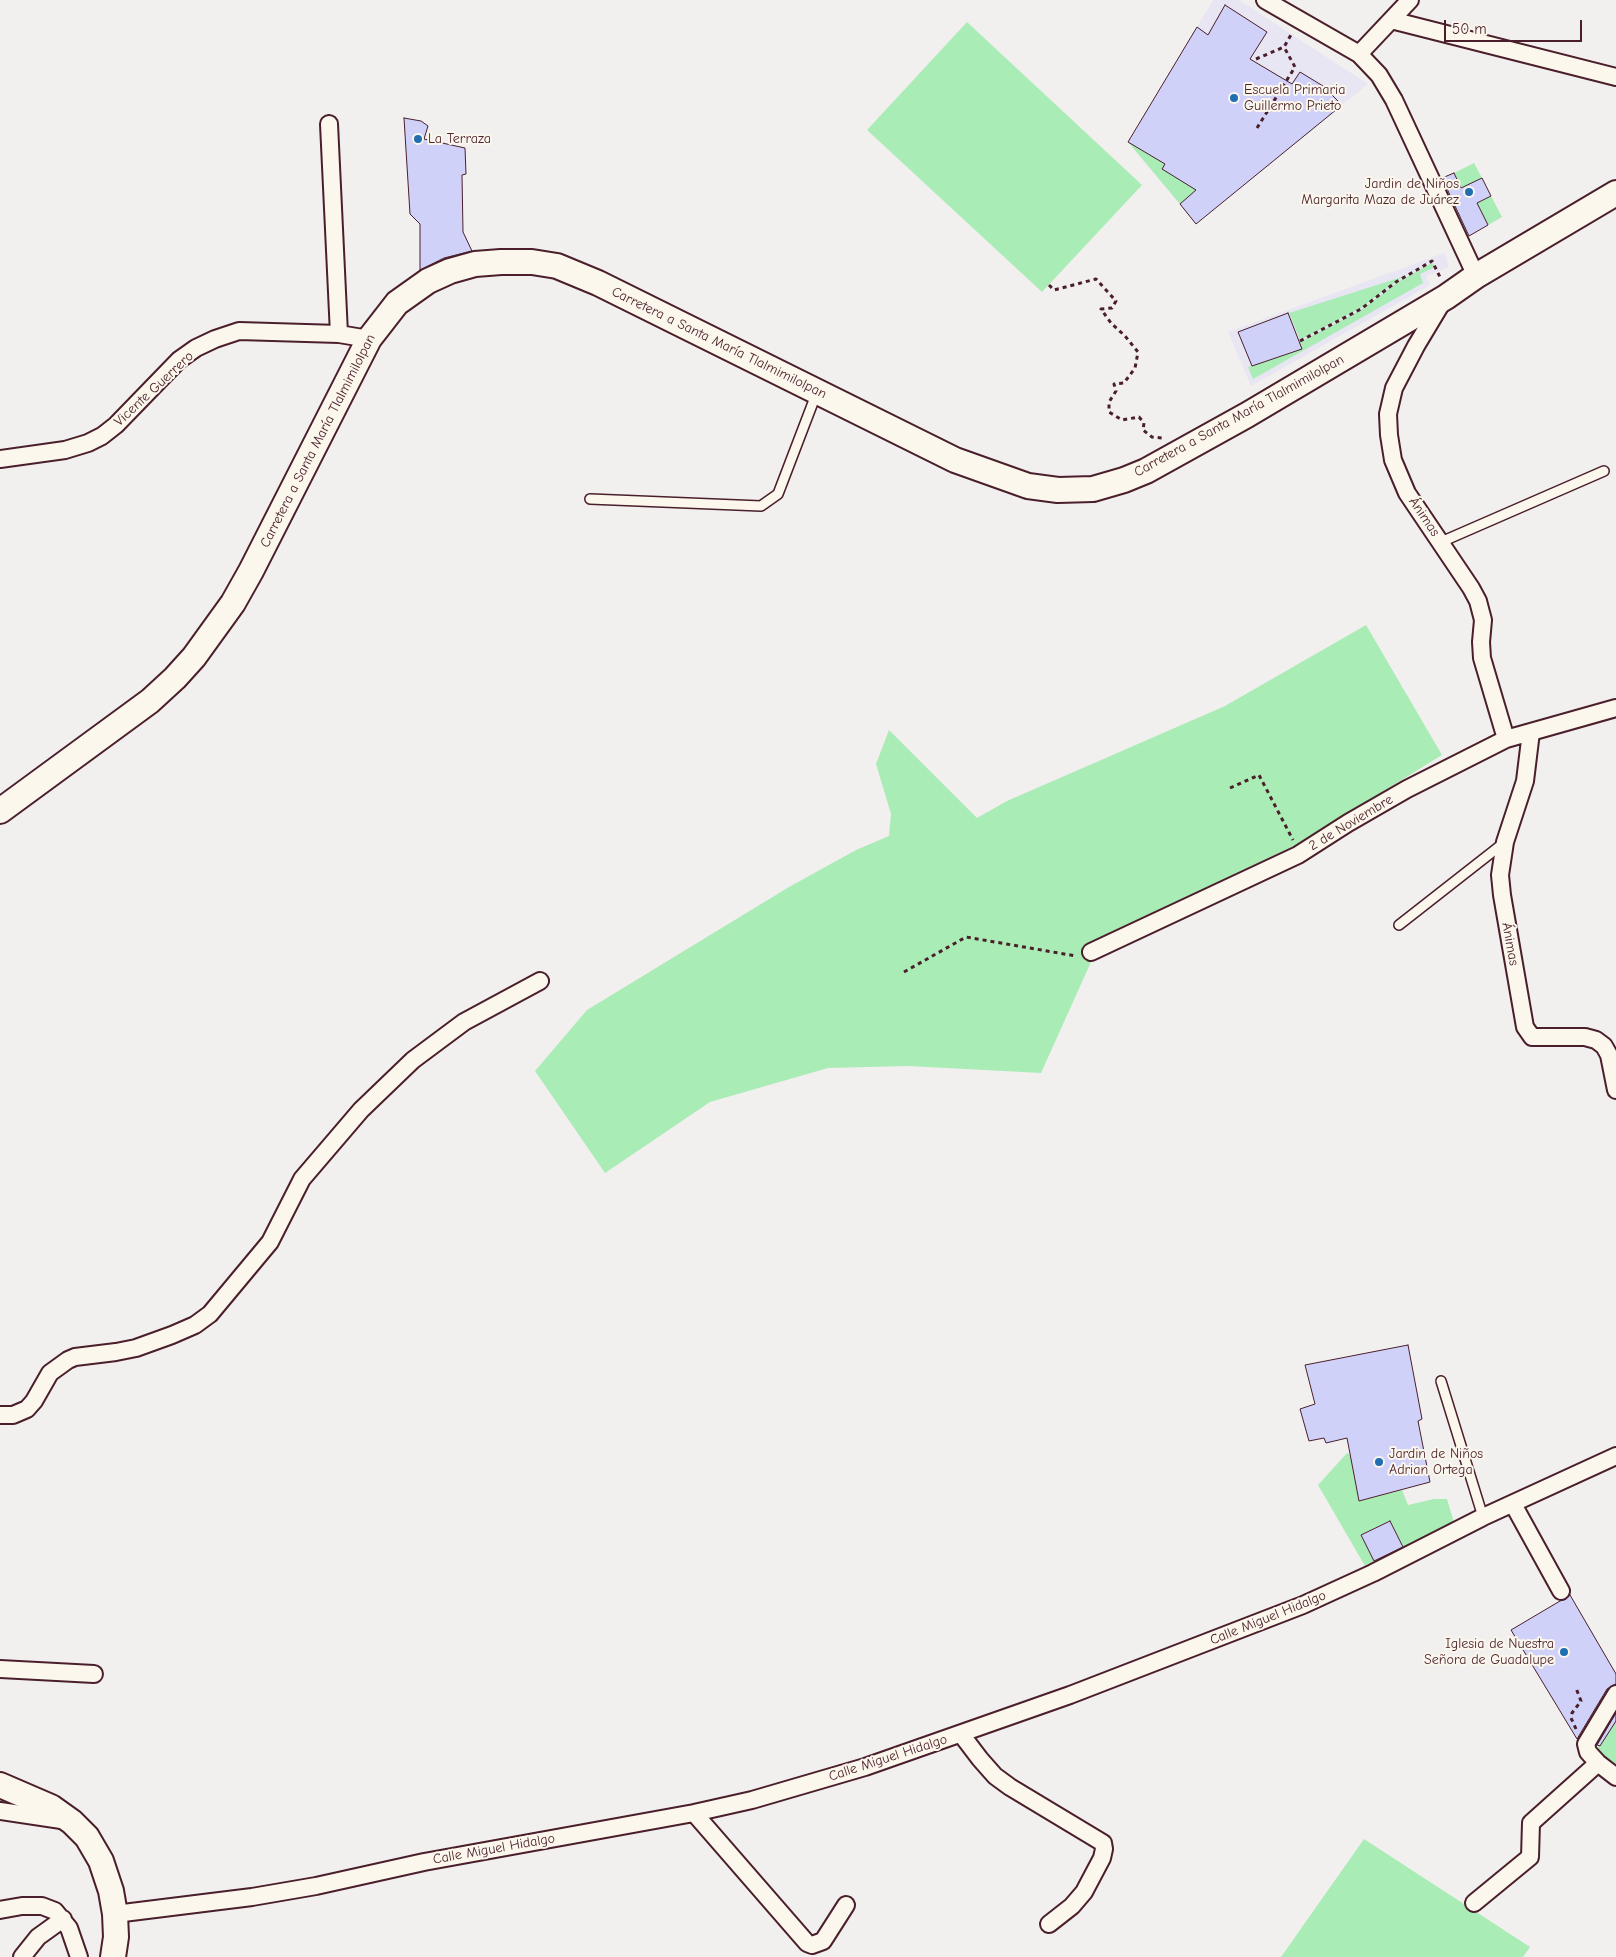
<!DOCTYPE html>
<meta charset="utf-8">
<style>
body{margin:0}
#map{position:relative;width:1616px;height:1957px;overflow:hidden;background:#f2efef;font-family:"Comic Neue",sans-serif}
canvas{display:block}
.scale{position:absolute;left:1444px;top:20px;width:138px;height:22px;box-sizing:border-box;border:2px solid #4a1f2b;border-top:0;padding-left:6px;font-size:15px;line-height:18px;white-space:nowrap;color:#4a1f2b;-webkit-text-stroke:4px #fbf7ec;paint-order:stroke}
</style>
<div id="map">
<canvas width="1616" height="1957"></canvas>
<div class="scale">50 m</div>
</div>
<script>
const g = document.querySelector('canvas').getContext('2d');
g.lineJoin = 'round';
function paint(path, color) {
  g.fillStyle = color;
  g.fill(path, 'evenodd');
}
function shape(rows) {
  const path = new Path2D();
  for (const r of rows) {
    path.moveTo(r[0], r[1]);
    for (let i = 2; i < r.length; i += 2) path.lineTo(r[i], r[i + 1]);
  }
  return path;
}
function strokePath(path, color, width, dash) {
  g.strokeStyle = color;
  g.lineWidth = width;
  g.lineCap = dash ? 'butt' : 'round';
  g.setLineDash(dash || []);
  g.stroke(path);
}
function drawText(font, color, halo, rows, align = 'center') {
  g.font = font + ' "Comic Neue",sans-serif';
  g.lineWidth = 4;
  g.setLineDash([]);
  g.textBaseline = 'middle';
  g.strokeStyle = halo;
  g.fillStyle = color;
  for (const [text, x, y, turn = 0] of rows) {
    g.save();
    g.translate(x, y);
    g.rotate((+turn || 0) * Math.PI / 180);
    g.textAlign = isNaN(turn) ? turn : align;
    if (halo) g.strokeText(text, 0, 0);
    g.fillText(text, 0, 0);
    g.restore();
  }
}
paint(shape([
 [1213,0,1239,0,1368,84,1196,224,1128,142],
 [1444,253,1449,267,1426,276,1430,285,1251,386,1228,332]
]), '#e8e6f2');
paint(shape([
 [967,22,1142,185,1042,292,867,130],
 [1128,142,1155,158,1230,155,1195,192,1180,204],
 [1474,163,1482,178,1461,188,1454,173],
 [1491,196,1502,217,1488,225,1482,214,1470,207],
 [1432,263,1435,267,1420,274,1423,283,1253,379,1248,367,1302,349,1300,342,1361,310,1398,282],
 [1402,277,1361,308,1300,340,1289,313],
 [1366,625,1442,755,1296,845,1088,943,1091,962,1041,1073,908,1066,828,1068,710,1102,605,1173,535,1071,587,1010,789,887,856,850,889,836,891,814,876,764,889,730,977,818,1007,801,1225,706],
 [1347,1453,1350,1455,1359,1501,1402,1490,1408,1505,1434,1499,1447,1499,1455,1526,1404,1548,1389,1521,1361,1535,1374,1561,1365,1566,1318,1485],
 [1616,1710,1616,1767,1600,1755,1598,1749,1600,1734],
 [1364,1839,1530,1947,1523,1957,1281,1957]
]), '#aaecb6');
const building = shape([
 [1225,5,1267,32,1250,59,1292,84,1300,72,1323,86,1342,105,1196,224,1180,204,1196,190,1162,169,1165,164,1128,142,1197,27,1208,35,1225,5],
 [404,118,421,121,428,126,424,139,465,148,466,174,462,175,463,232,472,251,444,258,420,270,420,224,410,214,404,118],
 [1454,173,1461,188,1482,178,1491,196,1477,203,1488,225,1469,236,1442,178,1454,173],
 [1288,313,1302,349,1252,366,1238,332,1288,313],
 [1408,1345,1422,1419,1418,1421,1430,1482,1359,1501,1347,1438,1326,1443,1324,1438,1309,1441,1300,1409,1315,1404,1305,1365,1408,1345],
 [1390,1521,1403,1547,1374,1561,1361,1535,1390,1521],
 [1570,1595,1616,1674,1616,1684,1607,1689,1577,1739,1511,1630,1560,1601,1566,1599,1570,1595],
 [1616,1713,1616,1721,1600,1746,1597,1745,1616,1713]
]);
paint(building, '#cfd1f9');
strokePath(building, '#4a1f2b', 1);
const lane = shape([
 [590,499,761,506,778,494,817,392],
 [1441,542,1604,471],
 [1399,925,1505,842],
 [1441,1381,1483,1517]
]);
const street = shape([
 [1265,0,1359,54,1379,75,1394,100,1476,276],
 [1391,20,1616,77],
 [1359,54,1410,0],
 [329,124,339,334],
 [1443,301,1416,346,1394,388,1388,414,1389,435,1393,460,1407,493,1471,588,1478,601,1483,620,1481,642,1482,658,1506,739],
 [0,459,65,450,88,443,102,436,116,425,179,360,196,348,215,339,239,331,339,334,369,339],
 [1531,732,1525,781,1505,842,1500,875,1502,895,1525,1027,1532,1037,1585,1037,1596,1040,1604,1046,1609,1055,1616,1090],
 [1091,952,1298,855,1348,823,1407,789,1506,739,1616,708],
 [0,1415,13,1415,27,1409,34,1401,50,1373,68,1360,75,1357,116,1352,136,1348,172,1335,195,1325,210,1314,270,1242,302,1179,361,1110,413,1060,464,1022,540,981],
 [1513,1504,1561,1591],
 [0,1669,94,1674],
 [1616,1694,1586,1744,1588,1752,1598,1763,1616,1777],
 [961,1734,980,1759,995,1776,1010,1787,1103,1843,1104,1849,1102,1858,1084,1892,1072,1906,1049,1924],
 [0,1811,68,1821],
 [694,1813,807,1943,812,1945,823,1941,846,1905],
 [1474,1903,1530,1857,1531,1823,1598,1763],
 [0,1910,22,1906,42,1906,55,1911,69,1928,79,1957],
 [115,1914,252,1897,316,1886,424,1862,694,1813,752,1800,865,1767,1070,1695,1303,1605,1373,1573,1483,1517,1616,1456],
 [22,1957,38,1937,63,1919]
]);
const secondary = shape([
 [0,811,150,701,175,678,194,657,233,603,251,571,369,339,397,303,428,281,450,271,475,264,501,262,532,262,557,266,598,283,955,460,1028,486,1058,490,1093,489,1124,480,1146,471,1247,415,1446,297,1476,276,1616,193],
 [0,1785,51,1807,72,1822,87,1837,101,1861,111,1891,115,1914,116,1937,113,1957]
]);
strokePath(lane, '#4a1f2b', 12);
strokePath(street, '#4a1f2b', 20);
strokePath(secondary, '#4a1f2b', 28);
strokePath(shape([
 [1256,59,1284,47,1292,33],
 [1266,103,1271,106],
 [1257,128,1295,67,1284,47],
 [1049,285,1054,290,1096,279,1116,301,1112,308,1101,309,1111,323,1125,336,1138,352,1135,368,1124,383,1114,384,1116,391,1109,402,1109,412,1122,420,1139,417,1144,423,1143,430,1152,437,1162,438],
 [1300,341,1361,309,1396,282,1432,261,1440,277],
 [1230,788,1259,775,1293,840],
 [904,972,966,937,1076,956],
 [1576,1729,1571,1718,1572,1713,1581,1701,1576,1688]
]), '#4a1f2b', 3, [4, 4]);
strokePath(lane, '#fbf7ec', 9);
strokePath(street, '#fbf7ec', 16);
strokePath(secondary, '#fbf7ec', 24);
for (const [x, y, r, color] of [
 [1234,98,5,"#1f6fb2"],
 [418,139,5,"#1f6fb2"],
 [1469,192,5,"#1f6fb2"],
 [1379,1462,5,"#1f6fb2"],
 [1564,1652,5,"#1f6fb2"]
]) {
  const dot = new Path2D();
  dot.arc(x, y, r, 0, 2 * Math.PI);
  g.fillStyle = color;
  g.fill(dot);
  strokePath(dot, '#fbf7ec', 2);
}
drawText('14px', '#4a1f2b', '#fbf7ec', [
 ["Escuela Primaria",1244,90],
 ["Guillermo Prieto",1244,106],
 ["La Terraza",428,139],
 ["Jardin de Niños",1459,184,"right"],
 ["Margarita Maza de Juárez",1459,200,"right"],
 ["Jardin de Niños",1389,1454],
 ["Adrian Ortega",1389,1470],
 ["Iglesia de Nuestra",1554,1644,"right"],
 ["Señora de Guadalupe",1554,1660,"right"]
], 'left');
drawText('14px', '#4a1f2b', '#fbf7ec', [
 ["Carretera a Santa María Tlalmimilolpan",719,343,26],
 ["Vicente Guerrero",154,389,-43],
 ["Carretera a Santa María Tlalmimilolpan",1239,416,-29],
 ["Carretera a Santa María Tlalmimilolpan",318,441,-63],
 ["Ánimas",1424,517,56],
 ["2 de Noviembre",1351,823,-31],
 ["Ánimas",1510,944,80],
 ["Calle Miguel Hidalgo",1268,1618,-22],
 ["Calle Miguel Hidalgo",888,1758,-18],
 ["Calle Miguel Hidalgo",494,1849,-10]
]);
</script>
